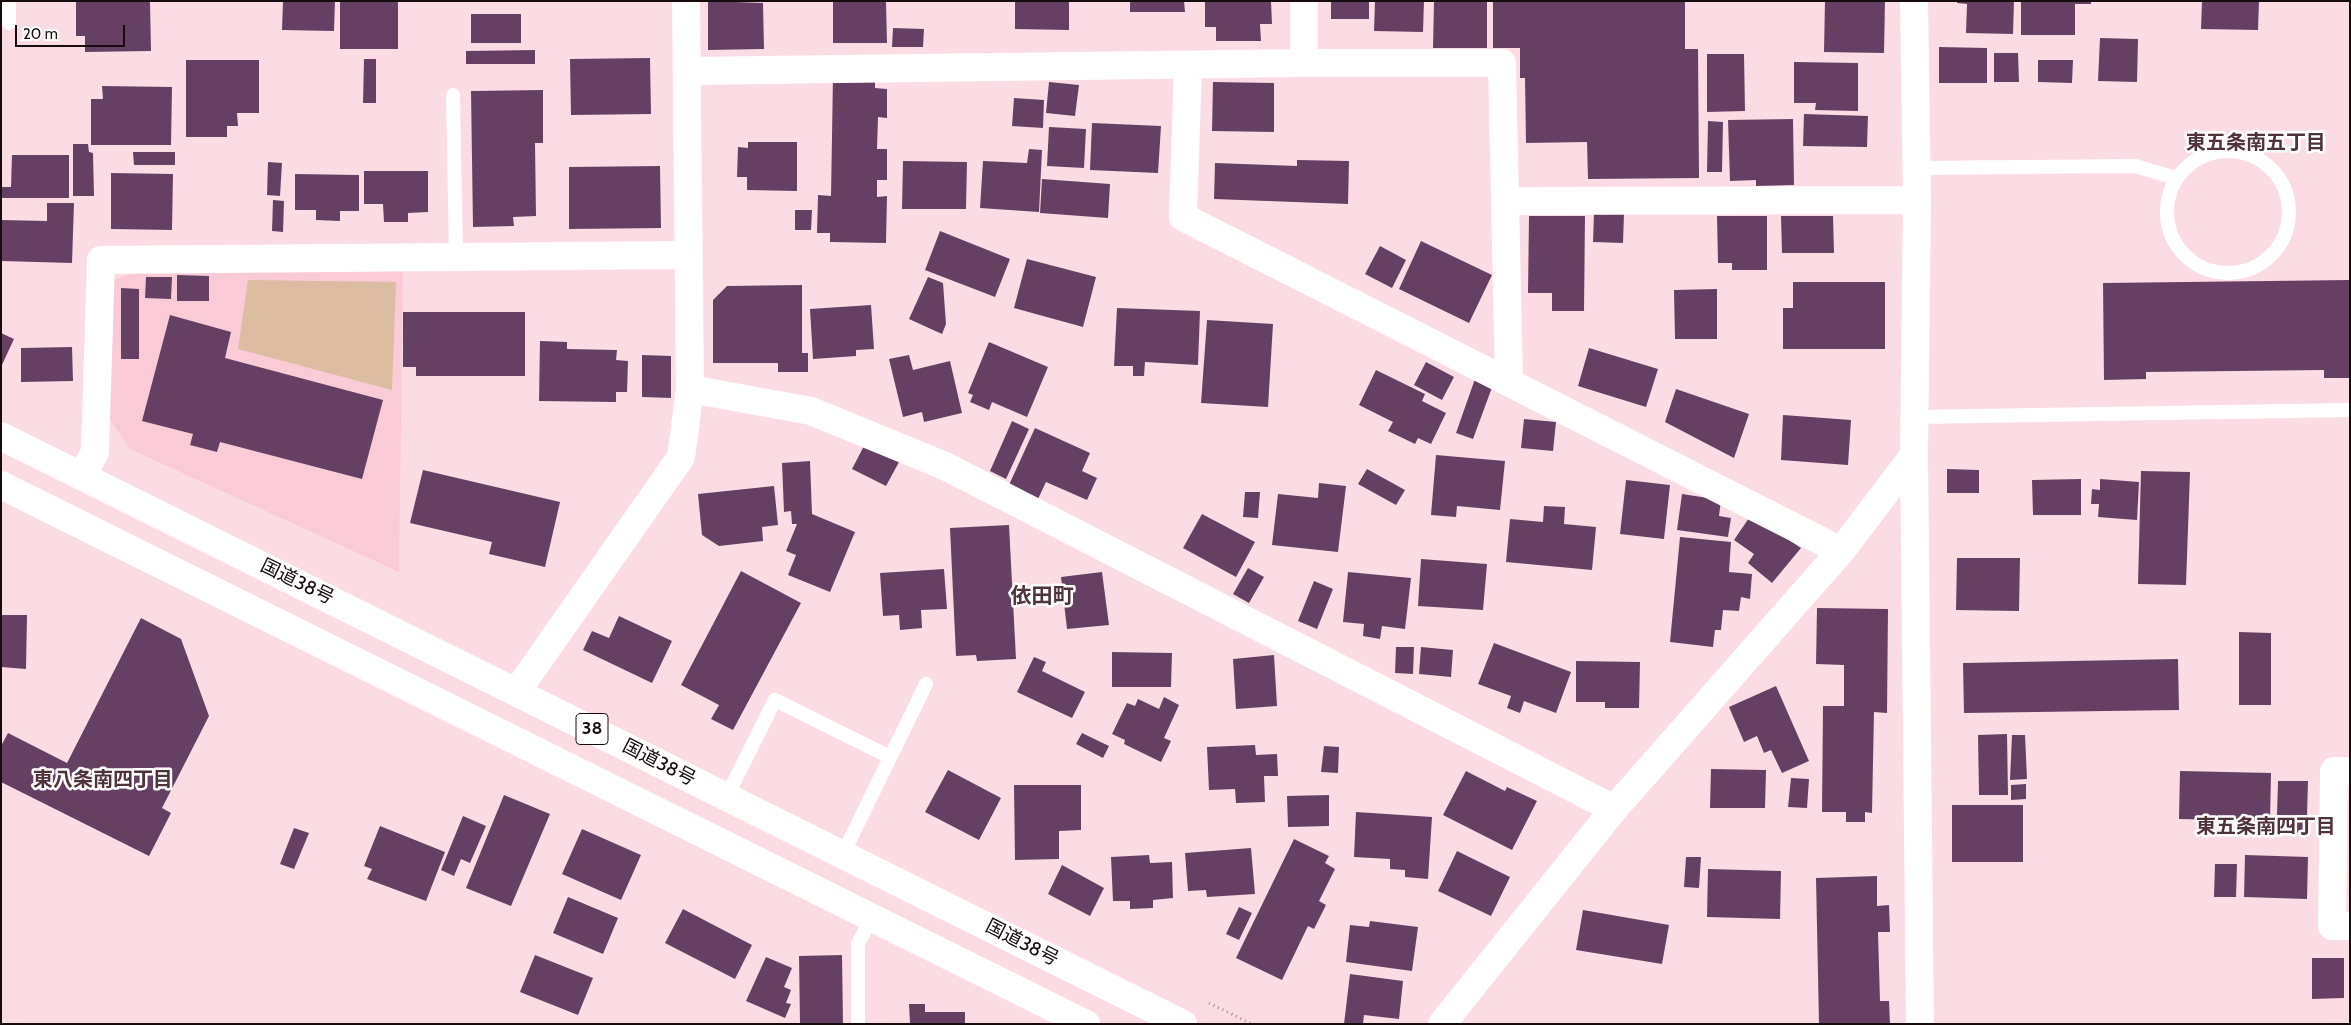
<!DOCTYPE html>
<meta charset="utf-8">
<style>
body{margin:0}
#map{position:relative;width:2351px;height:1025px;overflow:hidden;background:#fcdce4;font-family:Cabin,sans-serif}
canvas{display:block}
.frame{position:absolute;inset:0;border:2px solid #170b0e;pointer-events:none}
.scale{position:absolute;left:15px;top:25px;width:110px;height:22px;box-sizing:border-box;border:2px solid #170b0e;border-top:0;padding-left:6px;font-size:15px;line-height:18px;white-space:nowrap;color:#170b0e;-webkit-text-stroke:4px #fff;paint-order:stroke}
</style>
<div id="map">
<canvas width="2351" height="1025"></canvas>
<div class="frame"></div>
<div class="scale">20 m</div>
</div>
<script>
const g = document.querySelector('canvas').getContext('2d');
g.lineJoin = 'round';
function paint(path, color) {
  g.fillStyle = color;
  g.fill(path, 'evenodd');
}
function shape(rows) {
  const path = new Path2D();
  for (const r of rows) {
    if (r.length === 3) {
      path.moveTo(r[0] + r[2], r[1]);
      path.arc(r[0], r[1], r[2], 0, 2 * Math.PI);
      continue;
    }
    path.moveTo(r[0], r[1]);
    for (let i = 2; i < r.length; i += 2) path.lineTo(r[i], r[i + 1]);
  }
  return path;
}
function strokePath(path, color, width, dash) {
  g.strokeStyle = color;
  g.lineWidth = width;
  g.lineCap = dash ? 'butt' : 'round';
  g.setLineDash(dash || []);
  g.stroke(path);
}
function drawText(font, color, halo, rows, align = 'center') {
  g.font = font + ' Cabin,"Noto Sans JP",sans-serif';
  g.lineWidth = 5;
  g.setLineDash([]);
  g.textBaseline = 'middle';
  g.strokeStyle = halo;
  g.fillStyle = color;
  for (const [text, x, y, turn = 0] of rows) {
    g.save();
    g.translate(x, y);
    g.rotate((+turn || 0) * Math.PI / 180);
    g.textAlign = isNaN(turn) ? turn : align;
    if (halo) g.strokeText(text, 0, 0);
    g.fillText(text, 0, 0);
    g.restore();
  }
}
paint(shape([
 [140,269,403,271,399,572,130,449,110,420,112,281]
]), '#facbd7');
paint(shape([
 [248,280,396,282,392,390,238,349]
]), '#dcbda1');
paint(shape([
 [76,1,150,1,151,51,85,52,85,36,76,36],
 [283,1,335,1,334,31,282,30],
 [340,1,398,1,398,49,340,49],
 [708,1,763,3,764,49,708,50],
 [833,1,886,1,887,43,833,43],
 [1015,1,1069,1,1069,30,1015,29],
 [1130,1,1184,1,1185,12,1130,12],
 [1205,1,1271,1,1272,24,1260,24,1261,41,1216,41,1216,27,1205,27],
 [1331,1,1369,1,1369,19,1331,19],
 [1375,1,1424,1,1423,32,1374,31],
 [1434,1,1487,1,1487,48,1433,48],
 [1493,1,1685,1,1685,49,1698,49,1699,178,1588,179,1587,142,1526,143,1525,78,1520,78,1520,48,1493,48],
 [1825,1,1885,1,1884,53,1824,52],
 [1957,1,2014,1,2013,34,1966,33,1967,4,1957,3],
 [2021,1,2091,1,2091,4,2075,4,2075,35,2021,35],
 [2202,1,2259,1,2258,30,2201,29],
 [471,14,521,14,521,43,471,43],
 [893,28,924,29,923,47,892,47],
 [2100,38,2138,39,2137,82,2098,81],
 [1939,47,1987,48,1987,83,1939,83],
 [535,50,535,64,466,64,466,51],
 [1994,53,2018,53,2019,82,1994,82],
 [1707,54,1744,54,1745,111,1707,112],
 [650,58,651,114,571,115,570,59],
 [364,59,376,59,376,103,363,103],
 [186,60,259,60,259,113,237,113,238,126,227,126,227,137,186,137],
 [2038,60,2073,60,2072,83,2038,82],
 [1794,62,1858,63,1858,111,1815,110,1816,103,1794,103],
 [833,76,875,77,875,88,887,89,887,118,878,117,877,149,887,149,887,180,877,180,877,197,887,196,886,243,830,242,830,233,817,233,818,195,831,196],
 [1049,82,1079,85,1075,116,1046,113],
 [1213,82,1274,83,1274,132,1212,131],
 [102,86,172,87,171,145,91,145,91,99,103,99],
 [543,90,543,143,535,143,536,216,513,217,514,226,473,227,471,91],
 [1014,98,1044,100,1043,128,1012,126],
 [1804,114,1868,116,1867,147,1803,146],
 [1793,119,1794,185,1756,186,1756,180,1730,181,1728,120],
 [1708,121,1723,122,1722,172,1707,172],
 [1092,123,1161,126,1158,173,1090,170],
 [1049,127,1086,129,1084,168,1047,166],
 [748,142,797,142,797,191,747,190,747,177,737,177,738,147,748,148],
 [73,144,88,144,89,152,93,153,94,196,73,196],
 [1029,149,1042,150,1039,212,980,208,983,161,1027,163],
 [133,152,175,152,175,165,134,165],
 [12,155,69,155,69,198,1,198,1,187,11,187],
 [1297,160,1349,161,1348,204,1214,199,1215,163,1297,166],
 [903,161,967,162,966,209,902,209],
 [268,162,282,163,280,196,267,195],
 [660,166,661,228,569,229,569,167],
 [364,171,428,171,428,212,408,213,408,222,384,222,383,204,364,204],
 [111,173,173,174,172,230,111,229],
 [295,174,359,175,359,211,340,211,340,221,316,220,316,210,295,210],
 [1042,179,1110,184,1108,218,1040,213],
 [273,200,284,201,283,232,272,231],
 [47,203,74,203,72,263,1,261,1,220,47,221],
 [795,210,812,210,811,230,795,230],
 [1594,213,1624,214,1623,243,1593,242],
 [1529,216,1585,216,1584,311,1552,311,1552,293,1528,293],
 [1717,216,1767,216,1767,270,1732,270,1732,263,1718,263],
 [1781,216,1833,216,1834,253,1782,253],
 [940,231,1010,259,995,297,925,270],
 [1421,241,1492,275,1469,323,1399,289],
 [1380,246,1406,260,1392,288,1365,274],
 [1027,259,1096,277,1083,327,1014,308],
 [177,275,209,276,209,301,177,301],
 [146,277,172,277,171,299,145,298],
 [928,277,943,283,946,324,942,334,909,319],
 [2350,280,2350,378,2324,378,2324,370,2146,372,2146,379,2104,380,2103,283],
 [1793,282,1885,282,1885,349,1783,349,1783,308,1793,308],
 [802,285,802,353,808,353,808,372,778,372,778,363,713,363,713,300,727,286],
 [121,288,139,289,139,359,121,359],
 [1717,289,1717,339,1675,339,1674,290],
 [871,305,874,349,856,350,856,356,813,359,810,309],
 [1117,308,1200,311,1198,365,1145,362,1144,376,1133,376,1133,366,1114,366],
 [403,312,525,312,525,376,416,376,416,367,403,367],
 [170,315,231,332,225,358,383,400,362,479,220,442,217,452,190,445,193,434,142,421],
 [1207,320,1273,324,1268,407,1201,403],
 [1,333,14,339,1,367],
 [540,341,567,342,567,349,617,350,616,360,628,361,627,392,616,392,616,402,539,401],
 [989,342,1048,367,1027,417,992,402,989,410,970,402,973,395,968,393],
 [72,347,73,381,21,382,21,348],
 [1589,348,1658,369,1646,407,1578,386],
 [642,355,671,356,671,398,642,397],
 [909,355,913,370,950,361,962,413,924,422,922,412,903,417,889,359],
 [1426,362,1454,377,1442,400,1414,385],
 [1376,370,1425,394,1422,401,1446,413,1431,444,1418,438,1415,444,1388,431,1393,422,1359,405],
 [1476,376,1494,382,1473,439,1456,433],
 [1676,389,1749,414,1734,458,1665,422],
 [1783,415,1851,420,1848,465,1781,460],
 [1524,419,1556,422,1553,451,1521,448],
 [1012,421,1029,429,1006,479,990,471],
 [1035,428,1090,453,1082,471,1097,478,1087,500,1046,482,1038,499,1009,485],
 [865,444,899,462,886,486,852,469],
 [1436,455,1505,461,1500,510,1457,506,1456,517,1431,515],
 [810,461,812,514,855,532,830,592,788,575,796,555,786,551,797,524,792,524,791,511,784,512,782,463],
 [1367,469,1405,490,1396,505,1358,484],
 [1947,469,1979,470,1979,493,1947,493],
 [423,470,560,502,545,567,489,554,492,542,410,523],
 [2141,471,2190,472,2186,585,2138,584],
 [2081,479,2081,515,2033,515,2032,480],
 [2100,479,2139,482,2137,520,2098,517,2099,504,2091,504,2092,489,2100,490],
 [1626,480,1670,485,1664,539,1620,534],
 [1319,483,1346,486,1338,552,1272,545,1278,494,1318,498],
 [774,486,778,525,762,527,763,541,719,546,702,535,698,494],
 [1245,492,1260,492,1258,518,1243,517],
 [1682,494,1721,500,1719,516,1731,518,1728,537,1677,530],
 [1544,506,1565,507,1564,524,1596,527,1592,570,1506,562,1510,519,1543,522],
 [1202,514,1255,542,1236,577,1183,548],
 [1751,515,1801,548,1772,583,1748,563,1754,554,1734,540],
 [1009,525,1016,659,977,661,976,655,956,656,950,528],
 [1680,537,1731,542,1729,572,1752,574,1750,599,1741,597,1739,611,1723,610,1721,630,1715,630,1713,647,1670,642],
 [1957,558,2020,558,2019,611,1956,610],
 [1421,559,1487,564,1483,610,1418,606],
 [1248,568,1264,577,1249,603,1233,594],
 [944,569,947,609,921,610,922,628,900,630,899,615,883,616,880,573],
 [741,571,801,603,733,730,711,719,719,705,681,685],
 [1102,572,1109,625,1067,629,1061,577],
 [1348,572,1411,578,1405,629,1382,626,1380,639,1363,636,1364,624,1343,622],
 [1314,581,1333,589,1317,629,1298,621],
 [1817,608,1888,609,1887,713,1874,712,1872,813,1865,812,1865,822,1846,822,1846,812,1822,812,1823,706,1844,706,1844,665,1816,664],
 [1,615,27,615,26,669,1,667],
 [619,616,672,641,652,683,583,650,592,631,609,638],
 [141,618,181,639,209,716,162,808,171,813,149,856,1,782,1,746,8,733,67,763],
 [2239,632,2271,633,2271,705,2239,705],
 [1494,643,1571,672,1556,713,1524,701,1520,713,1507,708,1511,696,1478,684],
 [1396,647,1414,647,1413,674,1395,673],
 [1421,647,1453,650,1451,677,1419,674],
 [1112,652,1172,653,1171,687,1112,687],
 [1274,655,1277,706,1236,709,1233,659],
 [1034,657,1046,662,1042,671,1085,692,1072,718,1017,692],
 [2178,659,2179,710,1964,713,1963,663],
 [1576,661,1640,662,1639,708,1605,708,1605,702,1576,702],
 [1776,686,1809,761,1782,773,1771,750,1764,753,1757,736,1744,742,1729,707],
 [1164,697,1179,705,1164,738,1171,741,1161,762,1124,744,1125,740,1112,734,1127,703,1135,706,1138,699,1159,709],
 [1082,733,1109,746,1103,758,1076,744],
 [2007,734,2008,795,1979,795,1978,735],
 [2012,735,2025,735,2027,779,2010,780],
 [1255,745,1256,755,1277,754,1278,776,1264,776,1265,802,1236,803,1235,789,1209,790,1207,747],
 [1324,746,1339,747,1338,773,1321,772],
 [1711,769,1766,770,1765,808,1710,808],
 [948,770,1001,798,979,840,925,812],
 [1466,771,1505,791,1507,787,1537,801,1512,850,1443,815],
 [2180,771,2271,773,2270,821,2179,819],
 [1791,778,1809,779,1807,808,1788,807],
 [2278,781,2308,781,2307,816,2277,815],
 [2026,784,2026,799,2011,800,2011,785],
 [1014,785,1081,785,1081,830,1059,831,1059,859,1015,860],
 [504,795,550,814,511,906,466,888],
 [1329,795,1329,826,1288,827,1287,796],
 [1952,805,2023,805,2023,862,1952,862],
 [1356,812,1432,817,1428,879,1405,877,1405,870,1390,869,1390,859,1354,857],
 [463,816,486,826,470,863,461,859,454,876,441,870],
 [2278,820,2307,820,2307,833,2277,832],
 [380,826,445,852,426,901,367,879,372,869,364,866],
 [294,828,309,833,294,869,280,864],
 [582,829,641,855,621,900,562,874],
 [1294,839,1329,856,1325,863,1335,869,1319,901,1326,905,1314,929,1308,926,1282,980,1236,958],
 [1251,848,1255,894,1207,897,1206,890,1188,891,1185,853],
 [1457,851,1510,877,1491,916,1438,891],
 [1149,855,1150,863,1172,862,1173,898,1153,900,1153,908,1130,909,1130,901,1113,901,1111,857],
 [2245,855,2308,857,2307,899,2244,897],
 [1686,857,1701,857,1699,888,1684,887],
 [2215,864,2237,864,2236,897,2214,897],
 [1062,865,1104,888,1090,916,1048,894],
 [1708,869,1781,871,1780,919,1707,917],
 [1877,876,1877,906,1889,905,1890,932,1878,932,1880,1001,1889,1001,1890,1024,1819,1024,1816,878],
 [568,897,618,918,603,954,553,933],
 [1239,907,1252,913,1239,940,1226,934],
 [683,909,752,945,735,979,665,943],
 [1583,910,1669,925,1662,964,1576,950],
 [1370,921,1418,927,1412,971,1346,962,1350,925,1369,927],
 [535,955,593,978,578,1015,520,992],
 [842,955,843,1024,800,1024,799,956],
 [766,957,792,968,784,987,791,990,786,1003,791,1004,785,1018,746,1001],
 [2312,958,2344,958,2344,998,2312,999],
 [1350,974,1403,981,1399,1019,1364,1015,1363,1024,1344,1024],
 [909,1004,925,1004,925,1012,965,1012,965,1024,910,1024]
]), '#664063');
strokePath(shape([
 [1209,1003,1252,1024]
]), '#a78e94', 3, [1, 4]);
strokePath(shape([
 [9,23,9,1],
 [453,95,456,256],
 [2228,212,61],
 [1917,168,2135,166,2176,178],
 [1914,417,2350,410],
 [727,796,775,700,890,757],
 [843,854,926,684],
 [858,1024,858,944,872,917]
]), '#fff', 14);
strokePath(shape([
 [1304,1,1304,63],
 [1914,1,1917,200,1914,455,1920,1024],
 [1188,65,1183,217,1841,551],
 [688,71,1304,63,1502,63,1509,382],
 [1505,201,1917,200],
 [690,389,811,411,945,466,1614,809],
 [82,475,95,452,101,260,687,255],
 [517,691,681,457,690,389,686,1],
 [2350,771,2334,771,2332,926,2350,926],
 [1442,1024,1614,809,1841,551,1914,455]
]), '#fff', 28);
strokePath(shape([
 [1,436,1183,1024],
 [1,485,1086,1024]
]), '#fff', 28);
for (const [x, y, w] of [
 [592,729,32]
]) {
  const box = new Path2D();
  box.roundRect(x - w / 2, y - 15.5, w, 31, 4);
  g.fillStyle = '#fff';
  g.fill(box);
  strokePath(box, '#170b0e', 1);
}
drawText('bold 18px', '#170b0e', null, [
 ["38",592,729]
]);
drawText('19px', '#170b0e', '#fff', [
 ["国道38号",297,582,26],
 ["国道38号",659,763,27],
 ["国道38号",1022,943,27]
]);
drawText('bold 20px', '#50323b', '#fff', [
 ["東五条南五丁目",2256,143],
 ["東八条南四丁目",103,780],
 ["東五条南四丁目",2266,827]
]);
drawText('bold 21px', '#50323b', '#fff', [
 ["依田町",1042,597]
]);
</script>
